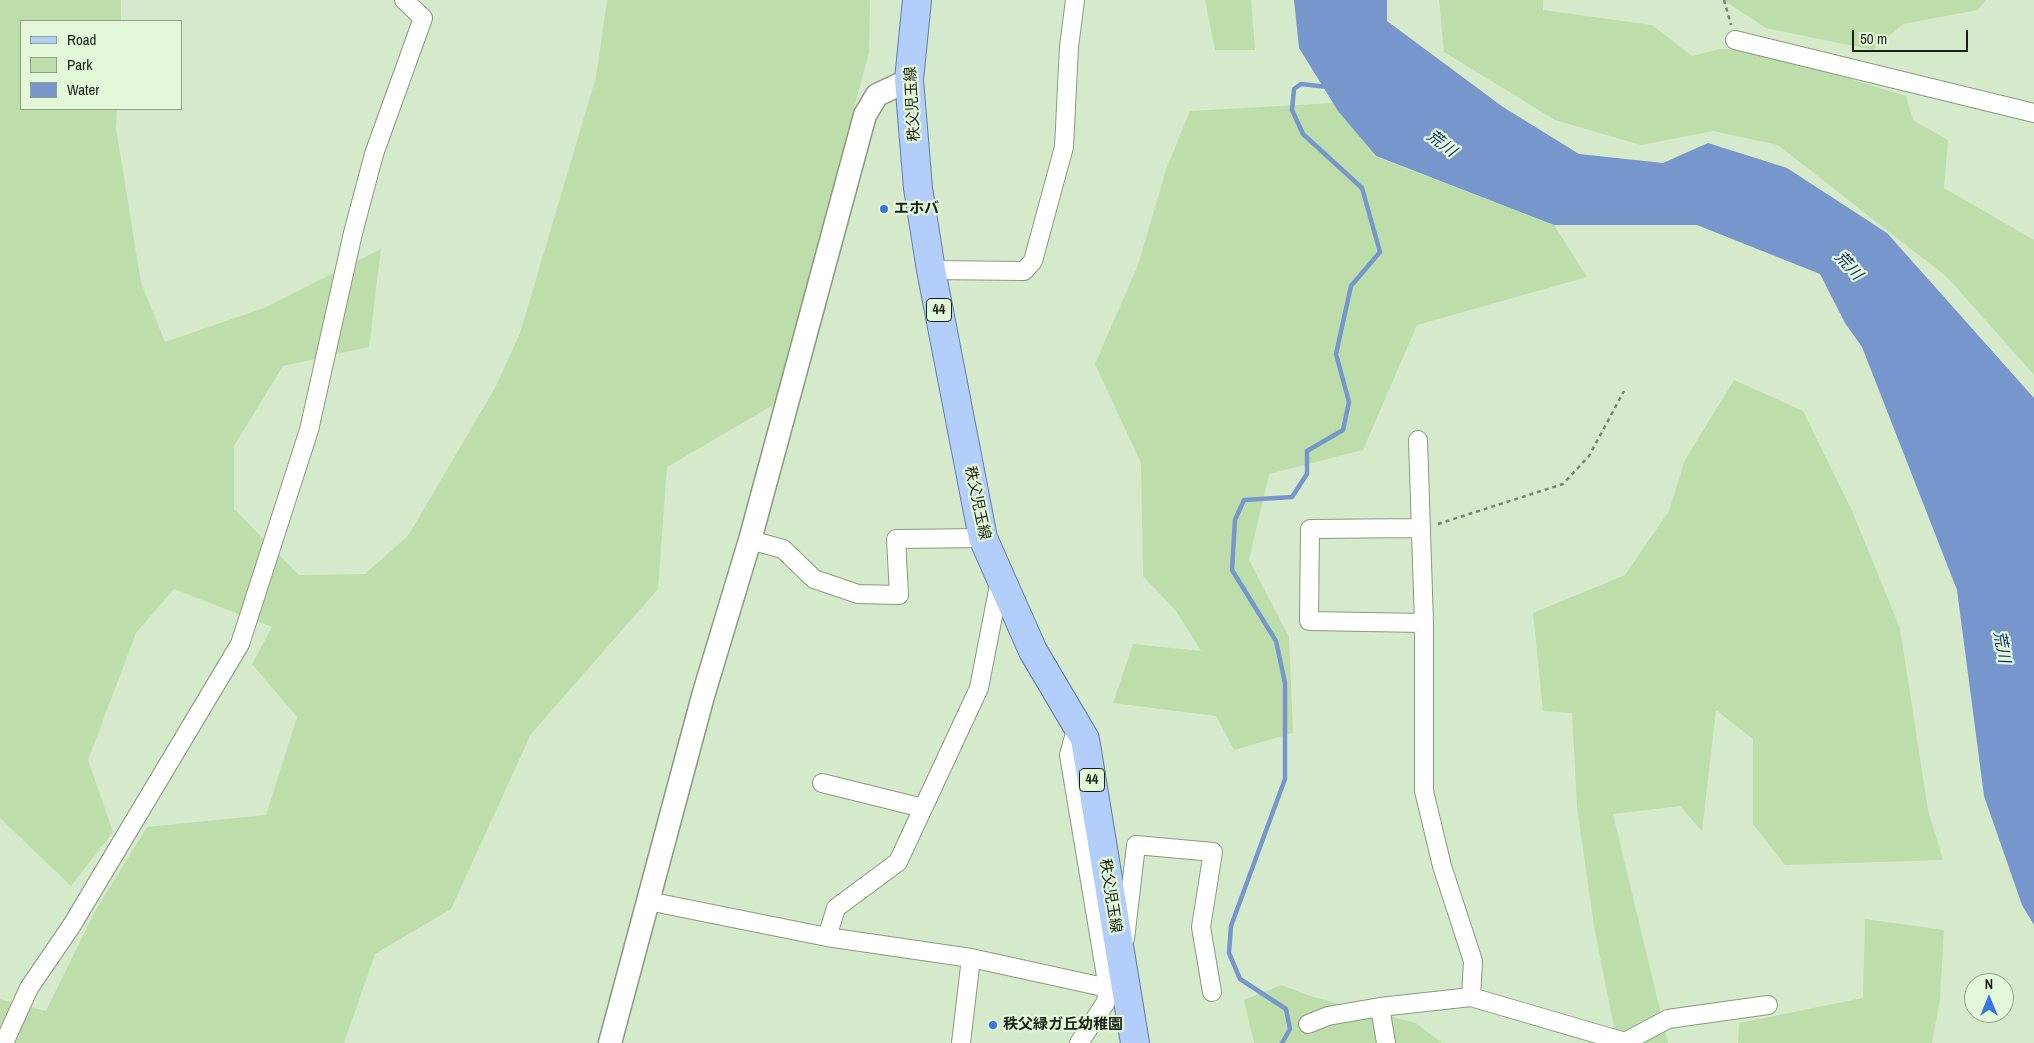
<!DOCTYPE html>
<meta charset="utf-8">
<style>
body{margin:0}
#map{position:relative;width:2034px;height:1043px;overflow:hidden;background:#d5eacb;font-family:"Archivo Narrow",sans-serif}
canvas{display:block}
.legend{position:absolute;left:20px;top:20px;width:162px;height:90px;box-sizing:border-box;background:#e3f8d8;border:1px solid #92a28a;margin:0;padding:6px 9px;list-style:none;font-size:15px;color:#182015}
.legend li{display:flex;align-items:center;gap:10px;height:25px}
.legend b{width:25px;border:1px solid #92a28a}
.north{position:absolute;left:1964px;top:973px;width:50px;height:50px;box-sizing:border-box;background:#e3f8d8;border:1px solid #92a28a;border-radius:50%;rotate:0deg;font-size:14px;font-weight:700;line-height:20px;text-align:center;color:#182015}
.north::after{content:'';display:block;margin:auto;width:18px;height:22px;background:#3775e4;clip-path:polygon(50% 0,100% 100%,50% 72%,0 100%)}
.scale{position:absolute;left:1852px;top:30px;width:116px;height:22px;box-sizing:border-box;border:2px solid #182015;border-top:0;padding-left:6px;font-size:15px;line-height:18px;white-space:nowrap;color:#182015;-webkit-text-stroke:4px #e3f8d8;paint-order:stroke}
</style>
<div id="map">
<canvas width="2034" height="1043"></canvas>
<ul class="legend">
<li><b style="height:6px;background:#b4cefb"></b>Road</li>
<li><b style="height:14px;background:#bddeab"></b>Park</li>
<li><b style="height:14px;background:#7797cc"></b>Water</li>
</ul>
<div class="north">N</div>
<div class="scale">50 m</div>
</div>
<script>
const g = document.querySelector('canvas').getContext('2d');
g.lineJoin = 'round';
function paint(path, color) {
  g.fillStyle = color;
  g.fill(path, 'evenodd');
}
function shape(rows) {
  const path = new Path2D();
  for (const r of rows) {
    path.moveTo(r[0], r[1]);
    for (let i = 2; i < r.length; i += 2) path.lineTo(r[i], r[i + 1]);
  }
  return path;
}
function strokePath(path, color, width, dash) {
  g.strokeStyle = color;
  g.lineWidth = width;
  g.lineCap = dash ? 'butt' : 'round';
  g.setLineDash(dash || []);
  g.stroke(path);
}
function drawText(font, color, halo, rows, align = 'center') {
  g.font = font + ' "Archivo Narrow","Noto Sans JP",sans-serif';
  g.lineWidth = 4.5;
  g.setLineDash([]);
  g.textBaseline = 'middle';
  g.strokeStyle = halo;
  g.fillStyle = color;
  for (const [text, x, y, turn = 0] of rows) {
    g.save();
    g.translate(x, y);
    g.rotate((+turn || 0) * Math.PI / 180);
    g.textAlign = isNaN(turn) ? turn : align;
    if (halo) g.strokeText(text, 0, 0);
    g.fillText(text, 0, 0);
    g.restore();
  }
}
paint(shape([
 [0,0,121,0,121,21,21,21,21,109,117,109,116,128,141,283,165,342,264,308,381,249,369,347,283,366,234,446,234,509,299,575,365,574,408,536,495,388,520,333,596,77,607,0,870,0,869,52,775,404,667,467,658,589,531,734,451,909,375,954,344,1043,0,1043,0,999,46,1011,94,913,147,827,266,815,297,717,252,664,272,627,174,589,136,633,88,760,113,832,71,886,0,818],
 [1205,0,1251,0,1255,50,1215,50],
 [1439,0,1543,0,1543,10,1652,25,1692,56,1720,49,1755,50,1906,96,1913,120,1948,140,1944,188,2034,240,2034,375,1948,278,1778,145,1713,131,1641,145,1555,120,1444,52],
 [1723,0,1986,0,1978,10,1903,24,1873,50,1766,28],
 [1333,103,1376,157,1554,225,1587,277,1417,325,1363,450,1269,474,1249,560,1289,637,1293,733,1234,750,1216,716,1113,703,1133,644,1201,651,1176,611,1143,576,1141,463,1095,364,1138,265,1166,170,1190,111],
 [1734,380,1803,411,1852,511,1900,628,1928,810,1943,860,1785,865,1753,824,1753,739,1716,710,1702,831,1680,806,1613,814,1668,1043,1617,1043,1594,926,1577,807,1572,713,1543,711,1533,613,1625,575,1669,511,1685,460],
 [1865,919,1944,930,1940,999,1932,1043,1738,1043,1739,1023,1863,998],
 [1281,985,1313,997,1416,1023,1442,1043,1254,1043,1244,1000]
]), '#bddeab');
paint(shape([
 [1294,0,1387,0,1387,21,1503,107,1579,154,1663,163,1708,143,1787,168,1887,233,2034,398,2034,925,2022,905,1984,796,1957,590,1862,347,1845,323,1820,274,1697,225,1554,225,1376,156,1338,111,1299,48]
]), '#7797cc');
strokePath(shape([
 [1282,1043,1290,1029,1286,1009,1240,979,1229,953,1231,926,1285,779,1285,683,1276,641,1232,570,1235,520,1244,500,1292,497,1307,474,1307,451,1343,430,1349,402,1336,354,1351,286,1380,252,1362,188,1303,134,1292,110,1294,89,1301,84,1328,87]
]), '#7797cc', 4.5);
const minor = shape([
 [1735,40,2034,113],
 [931,270,1024,271,1033,261,1064,147,1069,47,1075,0],
 [1420,528,1310,529,1309,621,1424,623],
 [750,540,783,549,814,579,858,594,899,595,896,539,983,538],
 [1077,726,1069,755,1108,988,1106,1002,1079,1043],
 [822,783,923,808],
 [648,901,827,937,971,958,1108,988],
 [827,937,836,908,898,862,979,688,1000,580],
 [1125,939,1136,845,1213,852,1201,927,1212,992],
 [1471,997,1625,1042,1668,1019,1768,1005],
 [1380,1007,1386,1043],
 [1308,1024,1328,1016,1380,1007,1471,997,1473,961,1442,866,1424,791,1424,623,1418,440],
 [4,1043,29,988,72,925,240,644,309,430,353,233,374,154,423,18,404,0],
 [961,1043,971,958]
]);
const tertiary = shape([
 [610,1043,703,696,750,540,865,115,877,95,909,80]
]);
const primary = shape([
 [917,0,909,80,918,188,931,270,983,538,1033,651,1085,739,1135,1043]
]);
strokePath(minor, '#889b7e', 20);
strokePath(tertiary, '#889b7e', 25);
strokePath(primary, '#5d7ca9', 30);
strokePath(shape([
 [1724,0,1731,25],
 [1438,524,1563,484,1589,456,1624,391]
]), '#778671', 2.5, [4, 4]);
strokePath(minor, '#fff', 18);
strokePath(tertiary, '#fff', 22);
strokePath(primary, '#b4cefb', 28);
for (const [x, y, r, color] of [
 [884,209,5,"#3775e4"],
 [993,1025,5,"#3775e4"]
]) {
  const dot = new Path2D();
  dot.arc(x, y, r, 0, 2 * Math.PI);
  g.fillStyle = color;
  g.fill(dot);
  strokePath(dot, '#e3f8d8', 2);
}
for (const [x, y, w] of [
 [939,310,25],
 [1092,780,25]
]) {
  const box = new Path2D();
  box.roundRect(x - w / 2, y - 11.5, w, 23, 4);
  g.fillStyle = '#e3f8d8';
  g.fill(box);
  strokePath(box, '#182015', 1);
}
drawText('bold 14px', '#182015', null, [
 ["44",939,310],
 ["44",1092,780]
]);
drawText('15px', '#182015', '#e3f8d8', [
 ["秩父児玉線",913,104,-93],
 ["秩父児玉線",977,503,78],
 ["秩父児玉線",1110,896,81]
]);
drawText('bold 15px', '#182015', '#e3f8d8', [
 ["エホバ",894,209],
 ["秩父緑ガ丘幼稚園",1003,1025]
], 'left');
drawText('italic 16px', '#092d6c', '#e3f8d8', [
 ["荒川",1441,144,37],
 ["荒川",1848,266,47],
 ["荒川",2001,647,79]
]);
</script>
